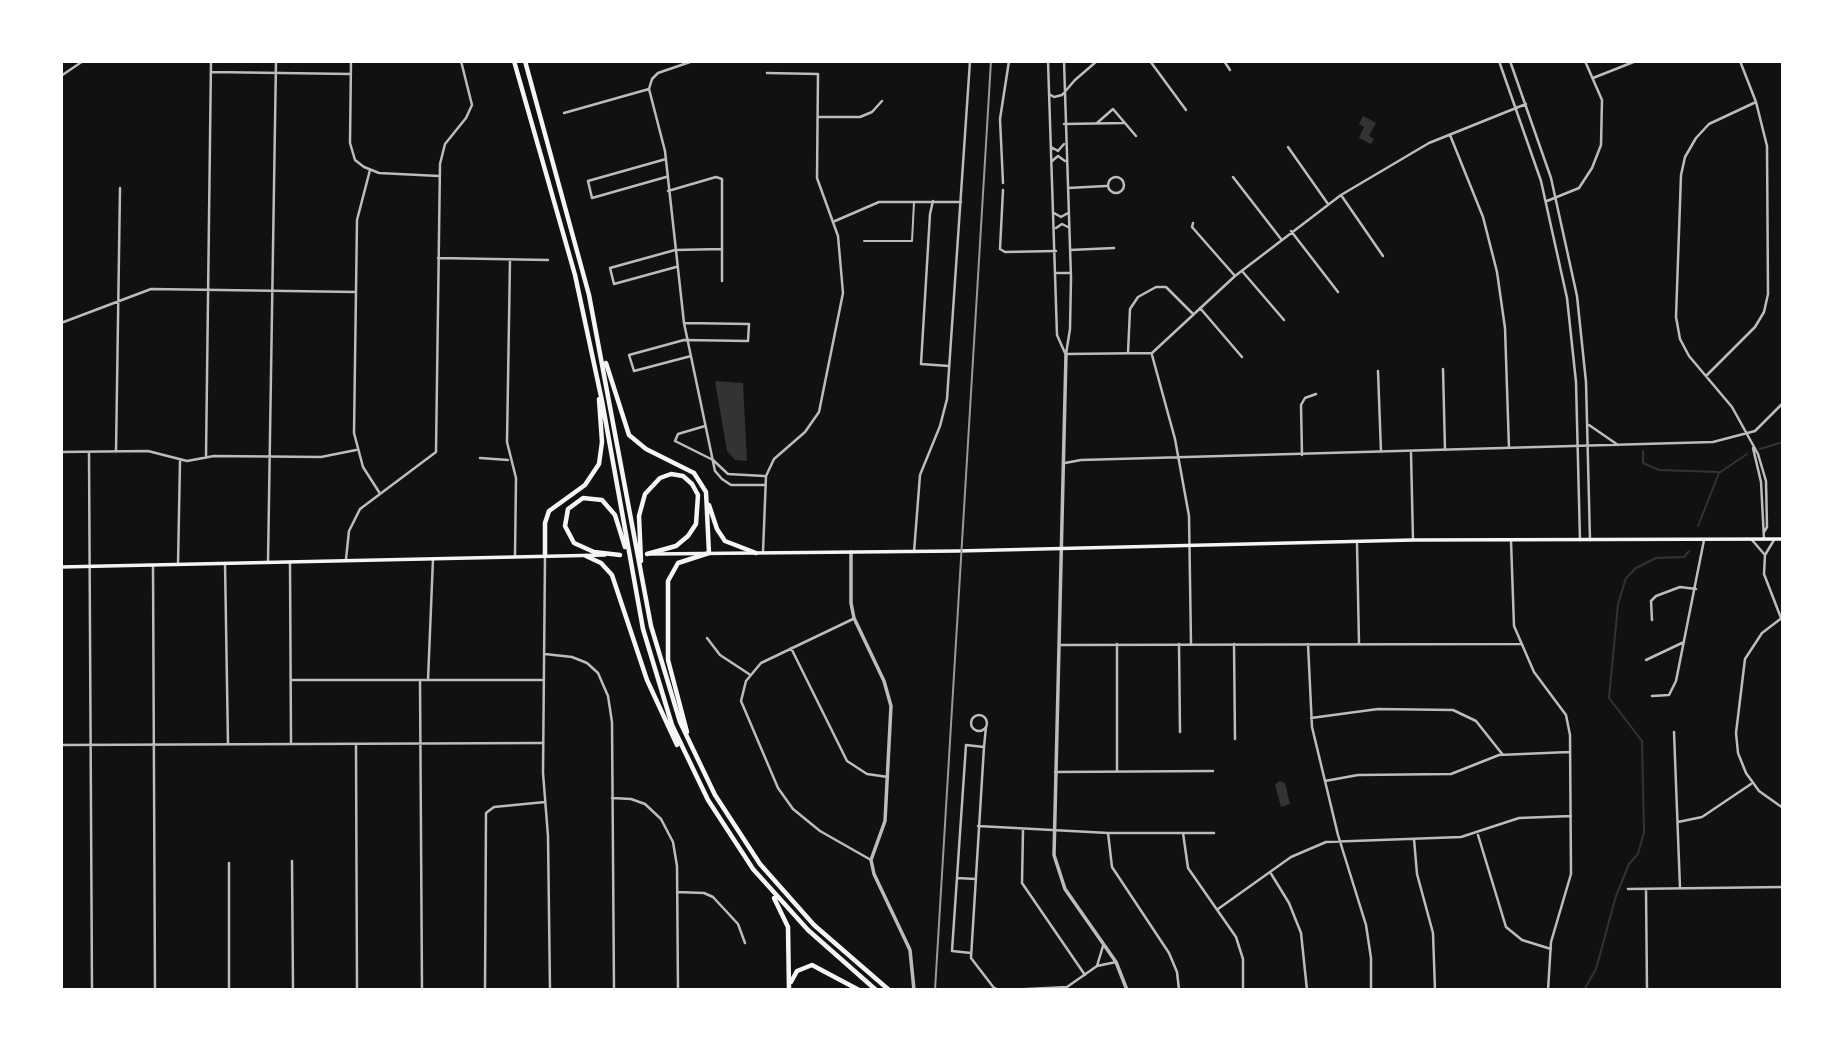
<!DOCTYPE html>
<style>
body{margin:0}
#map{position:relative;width:1844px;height:1051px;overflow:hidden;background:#111;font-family:"DM Sans",sans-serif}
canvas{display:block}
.frame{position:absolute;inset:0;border:63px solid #fff;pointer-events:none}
</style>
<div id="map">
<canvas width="1844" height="1051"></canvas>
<div class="frame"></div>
</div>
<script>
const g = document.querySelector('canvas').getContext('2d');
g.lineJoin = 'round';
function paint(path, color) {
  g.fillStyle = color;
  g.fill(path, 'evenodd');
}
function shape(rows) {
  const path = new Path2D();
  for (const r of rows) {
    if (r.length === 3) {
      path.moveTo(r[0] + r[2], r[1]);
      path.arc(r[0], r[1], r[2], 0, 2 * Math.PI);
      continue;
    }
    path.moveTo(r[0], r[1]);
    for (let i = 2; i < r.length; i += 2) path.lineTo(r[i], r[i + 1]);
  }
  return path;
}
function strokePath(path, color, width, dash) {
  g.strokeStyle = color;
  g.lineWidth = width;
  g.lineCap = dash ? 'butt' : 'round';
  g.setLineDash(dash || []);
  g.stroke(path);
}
paint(shape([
 [1363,116,1376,123,1369,136,1374,139,1371,144,1359,138,1364,127,1359,124],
 [715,381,743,383,747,461,735,460,727,451],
 [1279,781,1285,783,1290,804,1281,807,1275,785]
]), '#333');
strokePath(shape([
 [1760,449,1783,442],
 [1643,451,1643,463,1659,470,1718,472],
 [1698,526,1719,473,1747,454],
 [1584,990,1596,969,1616,896,1629,864,1638,854,1644,832,1642,741,1609,698,1618,604,1626,578,1636,568,1656,558,1684,557,1689,551]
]), '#333', 2);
strokePath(shape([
 [864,241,912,241,914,202]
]), '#bcbcbc', 2);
strokePath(shape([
 [351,61,350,143,355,160,364,167,379,173,439,176],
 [693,61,658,73,652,79,649,89,665,151,684,323,715,471,722,479,731,485,764,485],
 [1048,61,1057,335,1065,353],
 [1064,61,1071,278,1070,329,1066,354],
 [1150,61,1186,110],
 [1224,61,1230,70],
 [1499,61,1541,181,1567,298,1576,382,1580,540],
 [1510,61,1551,178,1577,296,1586,382,1590,540],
 [211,72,351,74],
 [61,76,83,61],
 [1593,78,1636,61],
 [1049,94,1054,97,1062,95,1075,80,1097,61],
 [1756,102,1709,124,1696,138,1685,157,1681,175,1676,317,1680,339,1689,356,1732,407,1758,454,1766,481,1767,527,1764,532],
 [564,113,649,89],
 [818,117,860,117,872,112,882,101],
 [1097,123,1113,109,1136,136],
 [1064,124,1124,123],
 [1450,135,1483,217,1497,272,1505,328,1509,448],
 [1051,147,1058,151,1064,144],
 [1288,147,1328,204],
 [666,159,588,181,592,198,666,177],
 [1052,161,1058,156,1065,161],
 [370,170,357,220,354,433,363,467,379,492],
 [1233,177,1281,239],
 [1116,185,8],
 [1003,183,1000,119,1009,61],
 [1068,188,1106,186],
 [1003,190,1000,249,1005,252,1056,251],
 [668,191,716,177,722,179,722,281],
 [1341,195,1383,256],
 [933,201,930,214,921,364,949,366],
 [1547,201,1579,188,1592,168,1601,145,1602,100,1585,61],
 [1054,213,1061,217,1068,213],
 [835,221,879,202,961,202],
 [1193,223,1192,227,1235,276],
 [1056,228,1062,224,1068,227],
 [1291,231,1338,292],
 [1070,250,1114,248],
 [438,258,548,260],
 [510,260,507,442,516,478,515,556],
 [676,267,614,284,610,268,675,250,722,249],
 [1242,271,1284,320],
 [1057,273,1071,273],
 [1200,308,1242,357],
 [61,323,151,289,356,292],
 [684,323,749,324,748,341,684,340,629,355,634,371,691,356],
 [1128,353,1130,309,1138,297,1156,287,1166,287,1193,314],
 [1066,354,1152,353,1235,276,1341,195,1429,143,1526,104],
 [1152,355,1175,439,1189,516,1191,644],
 [1443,369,1445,450],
 [1378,371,1381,452],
 [1706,376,1755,327,1764,312,1768,294,1767,146,1756,102,1740,61],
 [1589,425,1618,445],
 [705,426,678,434,675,441,713,460,728,474,764,476],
 [1753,448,1761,482,1764,539],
 [61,452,148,451,187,461,214,456,321,457,356,450],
 [89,452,92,990],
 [116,452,120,188],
 [1411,453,1413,540],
 [1302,455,1301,405,1305,398,1316,394],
 [206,457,211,61],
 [480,458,508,460],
 [1065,463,1081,460,1713,442,1755,431,1783,403],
 [1752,540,1765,555],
 [1774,540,1765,555,1764,574,1781,618],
 [1511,541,1514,626,1534,672,1566,715,1570,735,1571,874,1551,942,1548,990],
 [1357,544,1359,644],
 [763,552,766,476,774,459,805,432,819,412,843,293,838,236,817,178,818,74,767,73],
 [914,552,920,475,940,426,947,399,970,61],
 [545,556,543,773,548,836,550,990],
 [346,559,349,531,360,509,436,452,440,164,445,144,466,118,472,105,461,61],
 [268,562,276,61],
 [290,562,291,744],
 [225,563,228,744],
 [178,565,180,461],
 [153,566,155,990],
 [1783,617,1762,633,1745,659,1736,733,1738,753,1746,773,1759,791,1783,808],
 [853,619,761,663,746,681,741,701,778,788,793,809,820,831,871,860],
 [1652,620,1651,601,1656,596,1680,587,1696,589],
 [707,638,720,655,749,674],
 [1117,644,1117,770],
 [1179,644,1180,732],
 [1234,644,1235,739],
 [1308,644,1312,727,1338,835,1366,925,1371,958,1371,990],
 [1061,645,1520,644],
 [791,648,847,761,867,774,888,777],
 [545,654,572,657,587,663,598,673,608,696,612,722,614,990],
 [1646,660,1684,642],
 [291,680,543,680],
 [420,680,422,990],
 [428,680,433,559],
 [1652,696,1669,695,1676,681,1704,540],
 [979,723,8],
 [1311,718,1378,709,1453,710,1476,721,1503,755],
 [1674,732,1680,888],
 [61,745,542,743],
 [356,745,357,990],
 [984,747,986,727],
 [1055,772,1213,771],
 [1325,781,1358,775,1451,774,1499,755,1569,752],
 [612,798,631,799,645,804,661,819,673,842,677,866,678,990],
 [1678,822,1702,817,1751,784],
 [978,826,1108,833,1214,833],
 [1023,830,1022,883,1085,975],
 [1108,833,1112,867,1169,953,1177,972,1179,990],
 [1183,833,1188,868,1236,937,1243,959,1243,990],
 [1478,835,1506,927,1522,940,1551,949],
 [1414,839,1417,874,1433,933,1435,990],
 [292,861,293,990],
 [229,863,229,990],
 [1270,872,1289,903,1301,933,1307,990],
 [957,878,976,879],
 [1628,889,1783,887],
 [1646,889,1647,990],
 [677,892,704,893,713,897,738,924,745,943],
 [1218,909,1291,857,1326,842,1461,837,1519,818,1571,816],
 [971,953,952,951,966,745,984,747,971,958,994,988,999,990],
 [1097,966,1103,946],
 [485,990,486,813,494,807,545,802],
 [1008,990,1067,987,1097,966,1116,962]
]), '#bcbcbc', 2.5);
strokePath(shape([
 [1066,354,1054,855,1065,889,1116,962,1127,990],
 [851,552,851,603,854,618,884,681,891,706,885,821,871,860,874,874,910,950,914,990]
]), '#bcbcbc', 3.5);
strokePath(shape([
 [651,554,958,551,1413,540,1783,539],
 [61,567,605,555]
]), '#f5f5f5', 3.5);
strokePath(shape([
 [514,61,575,275,602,401,643,629,672,725,708,800,753,869,808,930,876,990],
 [525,61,589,295,651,626,680,722,715,795,760,864,814,925,889,990],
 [606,363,629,435,646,449,694,473,706,492,709,553,678,563,668,581,668,660,687,732],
 [709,505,717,529,725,541,756,553],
 [545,555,545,523,549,511,585,485,599,464,602,442,599,399],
 [620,555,594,552,574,543,565,526,568,509,583,498,602,500,615,515,625,547],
 [586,556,601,563,612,575,647,680,677,745],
 [641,561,639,516,645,494,660,478,671,474,683,476,692,484,698,495,696,524,688,536,676,546,647,554],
 [774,898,788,927,789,990],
 [791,982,797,971,812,965,859,990]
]), '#f5f5f5', 4.5);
strokePath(shape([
 [935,990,991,61]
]), '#9a9a9a', 2);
</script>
